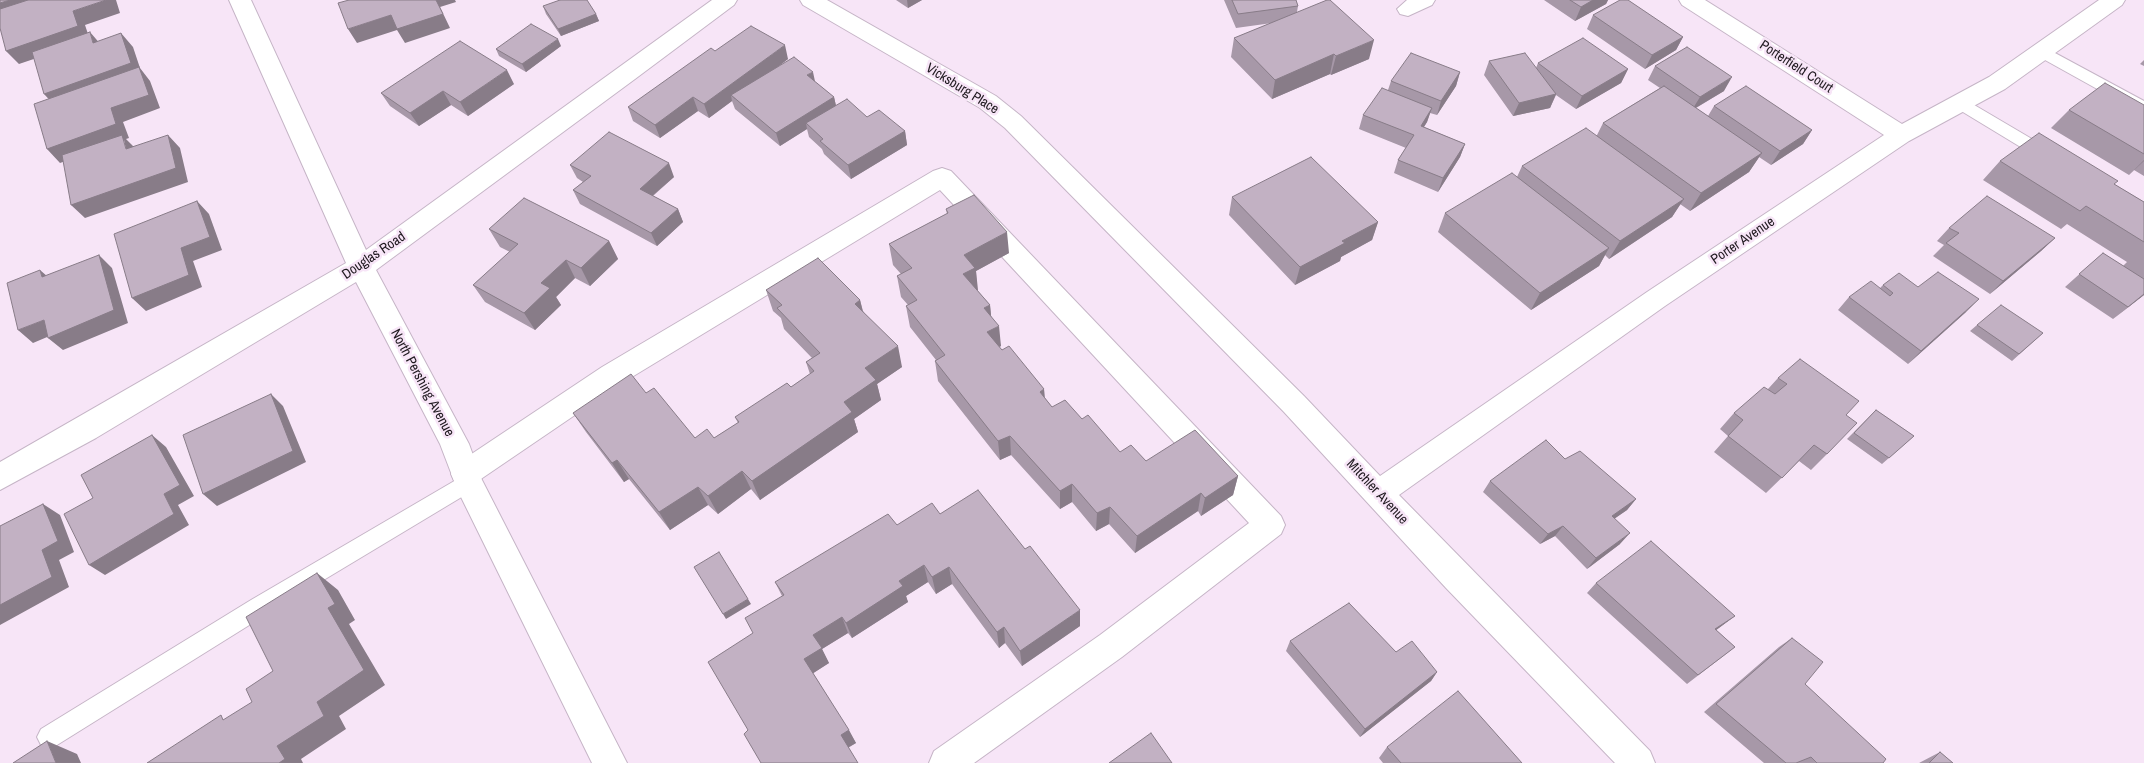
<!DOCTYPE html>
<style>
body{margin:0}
canvas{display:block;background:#f7e5f7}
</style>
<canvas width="2144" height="763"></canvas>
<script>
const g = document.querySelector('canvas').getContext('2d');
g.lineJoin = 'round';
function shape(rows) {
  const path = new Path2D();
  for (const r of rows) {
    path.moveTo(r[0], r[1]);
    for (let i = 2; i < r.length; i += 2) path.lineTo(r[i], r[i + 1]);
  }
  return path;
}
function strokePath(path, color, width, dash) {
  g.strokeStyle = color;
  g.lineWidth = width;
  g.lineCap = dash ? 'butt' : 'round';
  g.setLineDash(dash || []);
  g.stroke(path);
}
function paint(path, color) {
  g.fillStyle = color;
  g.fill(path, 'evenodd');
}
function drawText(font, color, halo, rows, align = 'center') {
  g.font = font + ' "Archivo Narrow",sans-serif';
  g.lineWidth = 5;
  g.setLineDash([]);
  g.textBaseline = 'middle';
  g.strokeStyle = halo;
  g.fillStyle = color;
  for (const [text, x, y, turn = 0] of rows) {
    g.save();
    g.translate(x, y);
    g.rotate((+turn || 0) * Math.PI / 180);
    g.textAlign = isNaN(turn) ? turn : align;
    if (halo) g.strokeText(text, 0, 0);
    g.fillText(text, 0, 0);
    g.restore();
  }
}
const lane = shape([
 [2042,46,2144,101,2144,115,2036,55,2034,51,2036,47,2042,46],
 [1959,96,2054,152,2057,156,2054,160,2048,162,2042,160,1953,106,1951,102,1953,98,1959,96],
 [468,473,475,475,479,482,475,489,267,614,57,745,49,749,41,745,37,737,41,729,251,600,468,473]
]);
const street = shape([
 [800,0,827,0,996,96,1021,116,1304,396,1380,476,1647,292,1884,135,1682,5,1679,0,1705,0,1902,124,1989,77,2099,0,2125,0,2122,5,2005,89,1909,141,1665,306,1399,495,1650,751,1655,763,1615,763,1446,588,1284,412,1005,128,980,108,803,5,800,0],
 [1407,0,1435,0,1432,5,1408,16,1400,14,1397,9,1407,0],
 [942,168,951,171,1281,516,1285,525,1281,534,1122,657,974,763,929,763,934,751,1100,635,1249,523,940,190,622,383,475,483,465,487,455,483,451,474,455,465,602,367,933,171,942,168]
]);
const secondary = shape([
 [229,0,251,0,366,250,712,0,737,0,734,5,635,79,376,270,469,444,482,480,627,763,592,763,458,491,440,444,356,282,96,438,0,490,0,462,346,263,229,0]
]);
strokePath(lane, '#c6b5c7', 2);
strokePath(street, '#c6b5c7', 2);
strokePath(secondary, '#c6b5c7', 2);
paint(lane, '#fff');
paint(street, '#fff');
paint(secondary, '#fff');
paint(shape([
 [896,0,922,0,908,8],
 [1224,0,1296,0,1298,6,1297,12,1369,59,1331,75,1330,74,1272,99,1231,57,1234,38,1272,23,1236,28],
 [1544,0,1608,0,1606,4,1575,21],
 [543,6,596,14,599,21,561,36,546,14],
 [1593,15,1683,37,1676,50,1645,69,1587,29],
 [561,46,526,72,499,56,496,49],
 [715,51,788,59,778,67,815,82,834,97,836,106,905,131,907,145,851,179,824,154,822,149,809,137,807,129,780,146,735,109,732,101,709,118,698,111,660,138,633,121,628,107],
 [2144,60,2144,66,2140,64],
 [1489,61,1536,68,1538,63,1628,69,1621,83,1576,109,1556,95,1550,108,1513,116,1484,75],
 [1655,66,1724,91,1696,108,1708,116,1714,106,1812,130,1803,144,1771,165,1759,157,1749,172,1690,211,1680,204,1672,217,1609,259,1605,255,1599,266,1531,310,1438,232,1445,213,1517,177,1522,166,1597,135,1603,123,1660,88,1648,80],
 [1460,72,1456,86,1437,115,1430,113,1427,122,1424,127,1465,144,1460,157,1438,192,1394,173,1398,160,1406,148,1359,129,1363,115,1388,90,1391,81],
 [514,84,468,116,451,105,419,126,390,106,381,93],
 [2144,105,2144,176,2134,170,2129,175,2051,128,2069,110],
 [2000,161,2114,184,2144,202,2144,295,2113,319,2065,287,2103,253,2123,266,2127,262,2067,224,2061,229,1983,180],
 [570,165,674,177,653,196,678,209,683,222,657,246,580,204,573,190,583,182,577,178],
 [1232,197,1378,222,1372,240,1341,257,1340,261,1295,285,1229,215],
 [946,209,1009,253,976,271,977,290,990,305,991,316,1001,346,999,347,1002,350,1044,389,1045,398,1052,407,1082,419,1120,452,1146,461,1238,476,1233,495,1201,516,1198,511,1135,553,1109,524,1096,531,1072,502,1060,509,1011,455,1000,460,938,381,935,361,936,360,910,327,906,306,908,305,901,297,897,276,901,274,893,265,889,244,947,214],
 [1949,228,2055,238,2041,251,1990,294,1933,256,1944,245,1937,241],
 [489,229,609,241,618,259,590,286,575,278,556,297,561,305,535,330,485,302,473,285,510,252,500,247],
 [1883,285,1918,287,1966,312,1908,364,1838,310,1849,297,1880,288],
 [766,290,860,300,863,311,902,367,877,384,881,400,854,419,858,432,760,500,751,489,718,514,708,505,670,530,629,479,624,482,586,432,573,413,646,393,695,438,714,438,738,423,735,417,791,387,810,374,806,362,812,358,784,329,781,318,773,311],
 [1977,325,2043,333,2012,361,1970,331],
 [1778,378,1846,415,1827,454,1811,470,1799,461,1766,493,1714,452,1728,436,1720,429,1734,413,1768,389],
 [1876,410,1914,436,1882,464,1847,439],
 [1565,459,1636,499,1627,510,1615,518,1620,544,1587,569,1555,536,1540,544,1483,492,1490,481],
 [940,514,1080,626,1022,666,1005,643,999,648,952,584,936,594,928,582,906,596,908,602,852,638,848,633,822,649,829,663,813,673,856,743,848,748,748,730,753,633,782,596,775,582,897,525],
 [1596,583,1735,616,1716,630,1735,647,1687,684,1587,593],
 [1792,638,1805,684,1883,763,1764,763,1704,712,1779,647],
 [1290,641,1396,652,1437,672,1431,681,1360,737,1286,651],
 [1387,747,1522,763,1383,763,1379,758],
 [1940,752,1953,763,1918,763,1919,763]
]), '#a798a8');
paint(shape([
 [10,0,67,0,0,21,0,3],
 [106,0,116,0,120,13,85,25,90,40,19,64,6,51,73,11],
 [436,0,455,0,456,2,440,7,450,28,405,43,397,30,357,43,348,29],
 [907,0,922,0,908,8],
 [1593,0,1608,0,1606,4,1575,21,1581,7],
 [596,14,599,21,561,36,558,29],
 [90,32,102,46,93,43],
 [121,33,133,47,140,68,150,81,160,108,123,122,129,138,126,139,135,148,126,149,124,140,60,163,47,149,57,108,44,94],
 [1683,37,1676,50,1645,69,1652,55],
 [558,39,561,46,526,72,522,64],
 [1374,40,1369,59,1331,75,1336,56],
 [785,45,788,59,735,99,731,95,732,101,709,118,704,104],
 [1334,54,1330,74,1272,99,1275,80],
 [1628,69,1621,83,1576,109,1582,96],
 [507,70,514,84,468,116,460,102],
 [813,72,816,86,807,75],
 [1460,72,1456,86,1437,115,1441,101],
 [1732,77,1724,91,1692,110,1700,97],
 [443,91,451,105,419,126,410,113],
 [1556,94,1550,108,1513,116,1519,103],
 [693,97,698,111,660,138,655,125],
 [834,97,837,110,806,123,807,129,780,146,776,133],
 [1432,108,1427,122,1416,139,1421,126],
 [1812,130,1803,144,1771,165,1780,151],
 [905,131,907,145,851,179,848,165],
 [168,135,180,148,188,182,85,218,71,205],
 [1465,144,1460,157,1438,192,1443,178],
 [1762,153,1749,172,1690,211,1701,193],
 [2144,160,2144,161,2129,175],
 [669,163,674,177,645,202,640,189],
 [1684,199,1672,217,1609,259,1620,241],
 [197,201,209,214,222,250,193,261,202,287,146,311,132,298,181,248],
 [678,209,683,222,657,246,651,233],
 [1378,222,1372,240,1341,257,1340,261,1295,285,1300,267,1342,241],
 [1007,232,1009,253,976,271,978,290,966,295,963,274,964,255],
 [2055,238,2041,251,1990,294,2003,281],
 [609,241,618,259,590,286,581,268],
 [1609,248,1599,266,1531,310,1540,293],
 [99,255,112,268,128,323,63,350,48,338],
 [566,260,575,278,556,297,561,305,535,330,524,313,541,283],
 [40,270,55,283,42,277],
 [2144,294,2144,295,2113,319,2128,307],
 [1979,299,1966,312,1908,364,1921,351],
 [860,300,865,321,855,304],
 [990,305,992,325,984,308],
 [44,320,59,332,33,343,18,330],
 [999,326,1001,346,989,353,987,332],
 [898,346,902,367,877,384,881,400,854,419,858,432,760,500,752,481,844,402,865,368],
 [1044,389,1045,409,1040,392],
 [271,394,283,406,306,462,217,506,203,494],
 [152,435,166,447,194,496,178,505,189,525,105,575,89,565,164,494],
 [1010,436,1011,455,1000,460,998,441],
 [617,460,629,479,624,482,612,463],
 [742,471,751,489,718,514,708,496],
 [1238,476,1233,495,1201,516,1205,498],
 [1072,484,1072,502,1060,509,1060,491],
 [698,487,708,505,670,530,659,512],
 [1201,493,1198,511,1135,553,1137,536],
 [1636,499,1627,510,1604,526,1612,516],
 [43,504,60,515,74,552,59,560,69,587,0,625,0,605,42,550],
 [1110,507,1109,524,1096,531,1097,513],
 [1563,526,1555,536,1540,544,1548,534],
 [1630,533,1620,544,1587,569,1596,558],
 [924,565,928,582,906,596,908,602,852,638,846,623,899,581],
 [949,567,952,584,936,594,932,577],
 [317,573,338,590,355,620,349,624,385,685,339,716,346,729,301,759,303,763,279,763,277,746,317,702,328,608],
 [748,599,751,604,726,619,723,614],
 [1080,610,1080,626,1022,666,1020,651],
 [1735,616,1723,625,1704,639,1715,629],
 [842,617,848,633,822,649,829,663,812,674,804,659,813,635],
 [1004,627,1005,643,999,648,997,632],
 [1437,672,1431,681,1360,737,1365,729],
 [849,730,856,743,847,748,841,735],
 [47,741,77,754,81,763,56,763]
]), '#887c88');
const building = shape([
 [0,0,10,0,0,3,0,0],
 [28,0,106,0,73,11,78,26,6,51,0,28,0,9,28,0],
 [349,0,436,0,443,14,397,29,391,15,348,29,338,3,349,0],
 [560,0,587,0,596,14,558,29,543,6,560,0],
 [1232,0,1296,0,1298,6,1238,14,1232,0],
 [1327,0,1330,0,1374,40,1336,56,1334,54,1275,80,1234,38,1327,0],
 [1570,0,1593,0,1581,7,1570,0],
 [1620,0,1628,0,1683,37,1652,55,1593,15,1620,0],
 [531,24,558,39,522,64,496,49,531,24],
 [751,26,785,45,704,104,693,97,655,125,628,107,711,48,715,51,751,26],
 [90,32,93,43,121,33,131,63,44,94,32,52,90,32],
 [1583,38,1628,69,1582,96,1538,63,1583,38],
 [460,41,507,70,460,102,443,91,410,113,381,93,460,41],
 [1687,47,1732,77,1700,97,1655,66,1687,47],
 [1411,53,1460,72,1441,101,1391,81,1411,53],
 [1525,53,1556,94,1519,103,1489,61,1525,53],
 [794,57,813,72,807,75,834,97,776,133,731,95,794,57],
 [139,67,149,95,111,108,116,124,47,149,34,104,139,67],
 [2105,83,2144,105,2144,154,2069,110,2105,83],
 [1664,86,1762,153,1701,193,1603,123,1664,86],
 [1746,86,1812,130,1780,151,1714,106,1746,86],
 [1382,88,1432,108,1421,126,1465,144,1443,178,1398,160,1414,135,1363,115,1382,88],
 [847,99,867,117,879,110,905,131,848,165,820,141,823,139,806,123,847,99],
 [1586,128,1684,199,1620,241,1522,166,1586,128],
 [609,132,669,163,640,189,678,209,651,233,573,190,591,176,570,165,609,132],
 [2039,133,2118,181,2114,184,2144,202,2144,242,2086,206,2080,211,2000,161,2039,133],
 [122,135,126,149,168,135,176,168,71,205,62,155,122,135],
 [1311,157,1378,222,1342,241,1345,243,1300,267,1232,197,1311,157],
 [1512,173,1609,248,1540,293,1445,213,1512,173],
 [974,195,1007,232,964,255,975,268,963,274,990,305,984,308,999,326,987,332,1002,350,1009,346,1044,389,1040,392,1052,407,1065,400,1082,419,1088,415,1120,452,1131,445,1146,461,1195,430,1238,476,1205,498,1201,493,1137,536,1110,507,1097,513,1072,484,1060,491,1010,436,998,441,935,361,945,355,906,306,917,300,897,276,912,268,889,244,948,213,946,209,974,195],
 [1987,196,2055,238,2003,281,1946,243,1959,233,1949,228,1987,196],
 [524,198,609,241,581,268,566,260,541,283,550,288,524,313,473,285,518,244,489,229,524,198],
 [197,201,210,237,181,248,189,275,132,298,114,234,197,201],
 [2103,253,2144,279,2144,294,2128,307,2079,274,2103,253],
 [99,255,114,310,48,338,44,320,18,330,7,283,40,270,42,277,99,255],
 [818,258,860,300,855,304,898,346,865,368,876,380,844,402,852,412,752,481,742,471,708,496,698,487,659,512,617,460,612,463,573,413,631,374,646,393,654,388,695,438,707,429,714,438,739,422,735,417,787,383,791,387,814,371,806,362,820,353,777,308,782,305,766,290,818,258],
 [1938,272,1979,299,1921,351,1849,297,1871,281,1890,296,1893,293,1883,285,1899,273,1918,287,1938,272],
 [2001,305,2043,333,2019,354,1977,325,2001,305],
 [1800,359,1859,401,1846,415,1857,423,1827,454,1814,445,1782,478,1728,436,1743,420,1734,413,1764,387,1775,394,1787,384,1778,378,1800,359],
 [271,394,293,451,203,494,183,435,271,394],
 [1876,410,1914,436,1889,458,1854,433,1876,410],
 [152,435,180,485,164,494,174,514,89,565,64,514,93,498,81,475,152,435],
 [1546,440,1565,459,1580,451,1636,499,1612,516,1630,533,1596,558,1563,526,1548,534,1490,481,1546,440],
 [978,490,1025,549,1030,546,1080,610,1020,651,1004,627,997,632,949,567,932,577,924,565,899,581,903,586,846,623,842,617,813,635,822,648,804,659,849,730,841,735,858,763,761,763,744,734,748,730,708,662,753,633,745,618,784,595,775,582,888,514,897,525,932,503,940,514,978,490],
 [43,504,58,541,42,550,52,577,0,605,0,526,43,504],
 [1651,541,1735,616,1715,629,1735,647,1698,675,1596,583,1651,541],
 [719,552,748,599,723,614,694,567,719,552],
 [317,573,335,604,328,608,364,670,317,702,324,716,277,746,285,759,279,763,147,763,221,715,223,720,252,702,246,689,273,671,246,617,317,573],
 [1349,603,1396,652,1412,641,1437,672,1365,729,1290,641,1349,603],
 [1792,638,1823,662,1805,684,1886,759,1883,763,1817,763,1811,757,1796,763,1786,763,1716,704,1792,638],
 [1458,691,1522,763,1401,763,1387,747,1458,691],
 [1151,733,1172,763,1109,763,1151,733],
 [47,741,56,763,13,763,47,741],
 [1940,752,1953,763,1929,763,1940,752]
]);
paint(building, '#c2b1c3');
strokePath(building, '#887c88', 1);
drawText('14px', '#1f191f', '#f7e5f7', [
 ["Porterfield Court",1796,67,33],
 ["Vicksburg Place",962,89,32],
 ["Porter Avenue",1743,241,-34],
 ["Douglas Road",374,256,-34],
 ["North Pershing Avenue",422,383,62],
 ["Mitchler Avenue",1377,492,47]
]);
</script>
